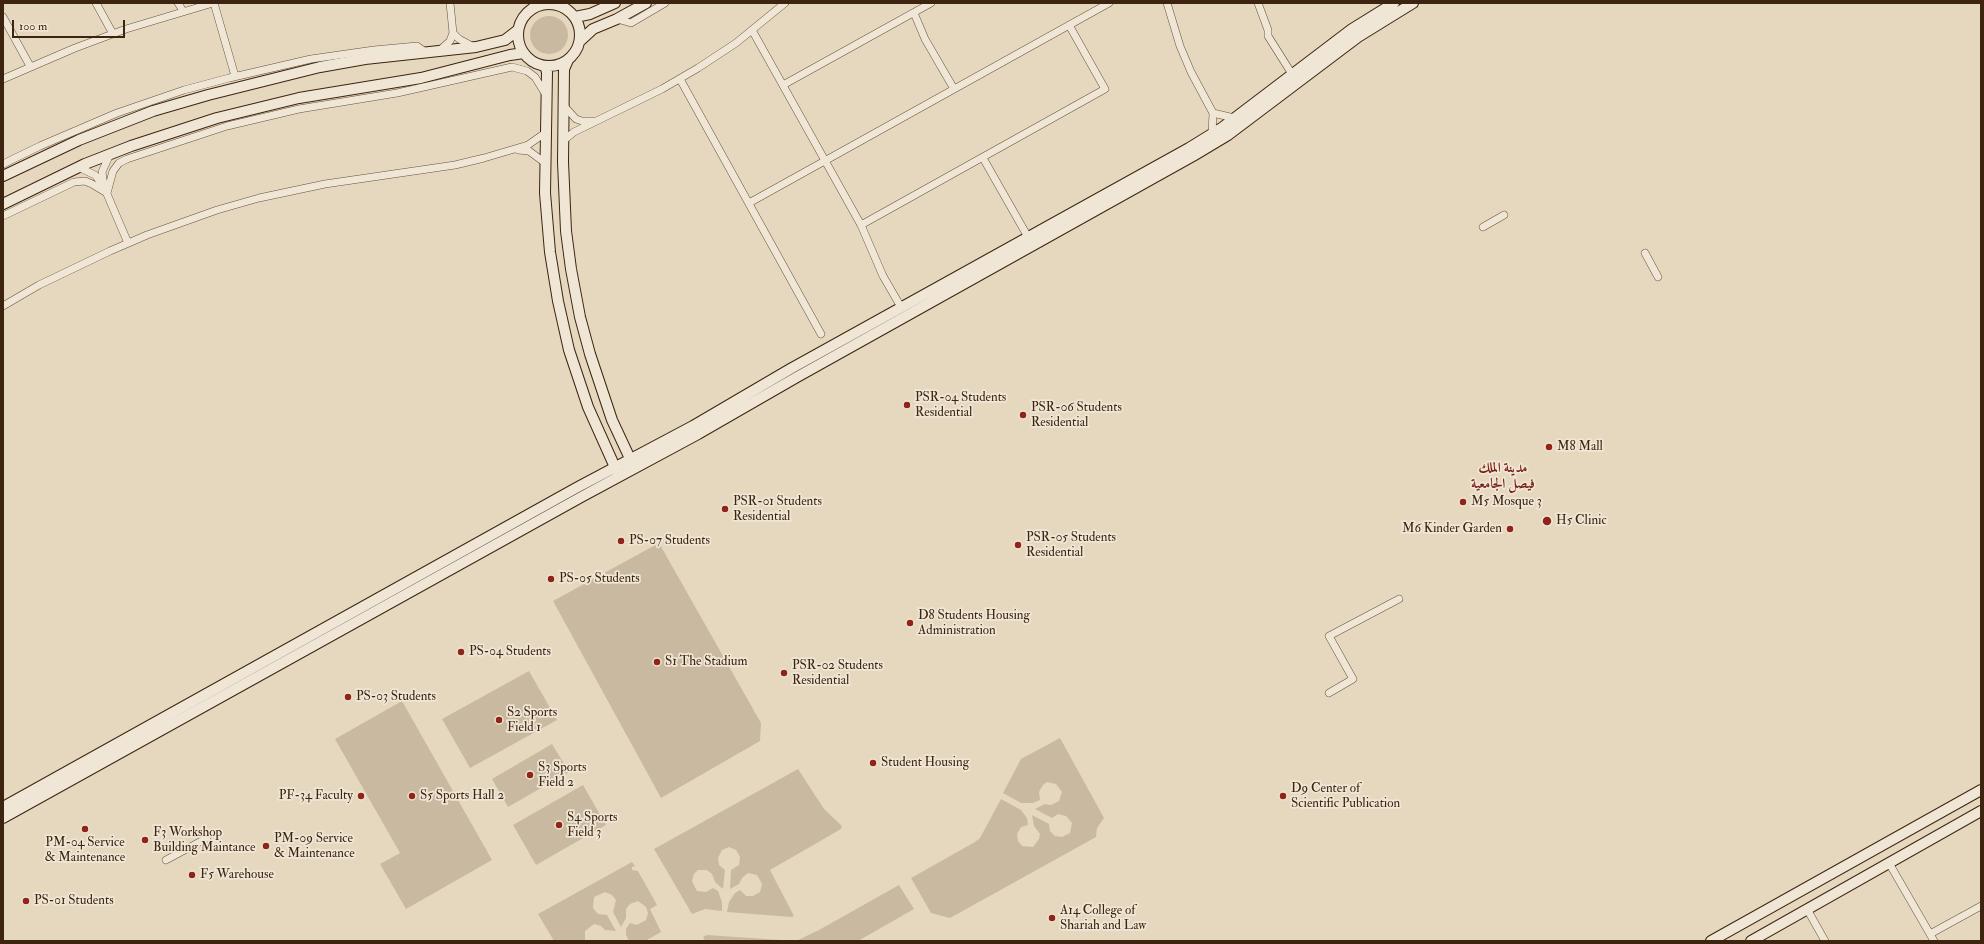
<!DOCTYPE html>
<meta charset="utf-8">
<style>
body{margin:0}
#map{position:relative;width:1984px;height:944px;overflow:hidden;background:#e6d8be;font-family:"IM FELL Double Pica",serif}
canvas{display:block}
.frame{position:absolute;inset:0;border:4px solid #3d2410;pointer-events:none}
.scale{position:absolute;left:12px;top:20px;width:113px;height:18px;box-sizing:border-box;border:2px solid #3d2410;border-top:0;padding-left:5px;font-size:12px;line-height:14px;white-space:nowrap;color:#3d2410;-webkit-text-stroke:3px #efe6d5;paint-order:stroke}
</style>
<div id="map">
<canvas width="1984" height="944"></canvas>
<div class="frame"></div>
<div class="scale">100 m</div>
</div>
<script>
const g = document.querySelector('canvas').getContext('2d');
g.lineJoin = 'round';
function paint(path, color) {
  g.fillStyle = color;
  g.fill(path, 'evenodd');
}
function shape(rows) {
  const path = new Path2D();
  for (const r of rows) {
    if (r.length === 3) {
      path.moveTo(r[0] + r[2], r[1]);
      path.arc(r[0], r[1], r[2], 0, 2 * Math.PI);
      continue;
    }
    path.moveTo(r[0], r[1]);
    for (let i = 2; i < r.length; i += 2) path.lineTo(r[i], r[i + 1]);
  }
  return path;
}
function strokePath(path, color, width, dash) {
  g.strokeStyle = color;
  g.lineWidth = width;
  g.lineCap = dash ? 'butt' : 'round';
  g.setLineDash(dash || []);
  g.stroke(path);
}
function drawText(font, color, halo, rows, align = 'center') {
  g.font = font + ' "IM FELL Double Pica",Amiri,serif';
  g.lineWidth = 3.5;
  g.setLineDash([]);
  g.textBaseline = 'middle';
  g.strokeStyle = halo;
  g.fillStyle = color;
  for (const [text, x, y, turn = 0] of rows) {
    g.save();
    g.translate(x, y);
    g.rotate((+turn || 0) * Math.PI / 180);
    g.textAlign = isNaN(turn) ? turn : align;
    if (halo) g.strokeText(text, 0, 0);
    g.fillText(text, 0, 0);
    g.restore();
  }
}
paint(shape([
 [549,35,19],
 [659,543,761,723,760,741,661,798,553,601],
 [529,671,557,720,470,768,442,719],
 [402,701,492,860,406,909,380,864,400,853,335,739],
 [1060,738,1104,818,1097,828,1096,837,950,918,931,913,911,878,975,842,980,838,1001,799,1021,810,1027,818,1028,825,1021,827,1017,834,1018,841,1022,846,1033,847,1039,839,1040,834,1034,826,1032,815,1049,824,1050,831,1055,836,1062,837,1070,833,1072,823,1066,816,1058,814,1052,818,1035,809,1045,804,1051,805,1059,801,1062,792,1056,784,1047,782,1043,785,1039,792,1040,800,1033,803,1021,803,1003,793,1021,759],
 [552,744,569,772,508,807,492,779],
 [798,769,824,809,842,826,841,829,770,870,794,916,791,917,727,912,729,902,735,893,740,890,746,896,753,896,760,892,762,884,757,875,748,873,742,878,739,884,730,889,731,870,739,865,740,857,736,850,729,847,722,850,718,858,719,865,725,870,723,889,715,882,712,874,707,870,698,870,694,874,692,881,697,891,706,892,713,888,718,891,722,902,722,911,705,909,692,914,654,849],
 [583,785,606,825,536,865,513,825],
 [632,862,635,866,632,867,632,870,638,871,657,905,650,909,661,932,645,941,629,941,626,935,626,929,630,923,637,925,646,920,648,913,646,907,638,901,630,904,626,909,626,918,621,927,613,912,616,900,612,895,605,892,594,897,593,908,598,914,607,915,616,931,605,930,601,926,594,924,585,931,585,941,554,941,538,914],
 [899,885,914,909,858,941,705,941,703,937,707,935,796,941,819,930]
]), '#c9b9a0');
const street = shape([
 [96,3,113,34],
 [178,3,183,11],
 [214,3,235,76],
 [1167,3,1180,46,1191,72,1213,113,1212,134],
 [1258,3,1268,30,1268,36,1292,74],
 [914,13,925,39,954,89],
 [3,17,30,66],
 [617,19,631,23,665,3],
 [752,30,861,225,883,276,901,307],
 [453,33,459,39,474,47],
 [440,50,450,41,453,33,450,3],
 [3,79,75,48,126,29,213,3],
 [680,79,821,334],
 [783,85,931,3],
 [564,106,576,119,582,121,595,121],
 [1213,113,1234,118],
 [563,141,574,132,662,89,698,68,736,43,785,3],
 [518,150,529,151,544,162],
 [110,154,102,172,104,187,128,243],
 [983,158,1028,237],
 [3,164,40,146,117,113,184,90,229,78,311,59,374,50,417,46,427,53],
 [78,167,95,175,103,186],
 [749,203,1109,3],
 [3,216,74,182,85,181,92,184,107,193,113,171,119,163,127,159,227,126,299,109,397,93,512,67,527,71,535,77,546,95],
 [861,225,1105,89,1069,25],
 [1483,227,1504,215],
 [1645,253,1658,277],
 [3,306,39,285,110,251,147,235,217,210,259,198,325,184,455,165,484,158,528,145,545,133],
 [1329,693,1353,679,1329,636,1399,599],
 [166,860,207,838],
 [1889,863,1934,941],
 [1807,909,1825,941],
 [1930,934,1981,906]
]);
const secondary = shape([
 [549,35,31],
 [575,17,590,14,615,3],
 [581,40,593,29,617,19,646,3],
 [568,60,564,69,563,162,566,231,571,269,580,317,590,354,612,420,633,465],
 [545,66,547,72,545,193,550,252,558,301,569,350,588,407,618,474],
 [3,176,79,140,153,111,208,95,320,67,365,59,476,47,505,40,518,30],
 [3,204,85,164,131,146,217,118,299,98,421,78,510,55,524,53],
 [3,807,578,487,693,426,792,368,1189,148,1223,127,1352,29,1394,3],
 [3,818,583,496,698,434,797,377,1193,156,1228,135,1358,37,1413,3],
 [1711,941,1981,790],
 [1751,941,1981,811]
]);
strokePath(street, '#67513c', 8);
strokePath(secondary, '#3d2410', 12);
strokePath(street, '#efe6d5', 7);
strokePath(secondary, '#efe6d5', 10);
for (const [x, y, r, color] of [
 [907,405,4,"#8f2418"],
 [1023,415,4,"#8f2418"],
 [1549,447,4,"#8f2418"],
 [1463,502,4,"#8f2418"],
 [725,509,4,"#8f2418"],
 [1547,521,5,"#8f2418"],
 [1510,529,4,"#8f2418"],
 [621,541,4,"#8f2418"],
 [1018,545,4,"#8f2418"],
 [551,579,4,"#8f2418"],
 [910,623,4,"#8f2418"],
 [461,652,4,"#8f2418"],
 [657,662,4,"#8f2418"],
 [784,673,4,"#8f2418"],
 [348,697,4,"#8f2418"],
 [499,720,4,"#8f2418"],
 [873,763,4,"#8f2418"],
 [530,775,4,"#8f2418"],
 [361,796,4,"#8f2418"],
 [412,796,4,"#8f2418"],
 [1283,796,4,"#8f2418"],
 [559,825,4,"#8f2418"],
 [85,829,4,"#8f2418"],
 [145,840,4,"#8f2418"],
 [266,846,4,"#8f2418"],
 [192,875,4,"#8f2418"],
 [26,901,4,"#8f2418"],
 [1052,918,4,"#8f2418"]
]) {
  const dot = new Path2D();
  dot.arc(x, y, r, 0, 2 * Math.PI);
  g.fillStyle = color;
  g.fill(dot);
  strokePath(dot, '#efe6d5', 1.5);
}
drawText('13px', '#3d2410', '#efe6d5', [
 ["PSR-04 Students",915,398],
 ["Residential",915,413],
 ["PSR-06 Students",1031,408],
 ["Residential",1031,423],
 ["M8 Mall",1557,447],
 ["PSR-01 Students",733,502],
 ["Residential",733,517],
 ["M5 Mosque 3",1471,502],
 ["H5 Clinic",1556,521],
 ["M6 Kinder Garden",1502,529,"right"],
 ["PSR-05 Students",1026,538],
 ["Residential",1026,553],
 ["PS-07 Students",629,541],
 ["PS-05 Students",559,579],
 ["D8 Students Housing",918,616],
 ["Administration",918,631],
 ["PS-04 Students",469,652],
 ["S1 The Stadium",665,662],
 ["PSR-02 Students",792,666],
 ["Residential",792,681],
 ["PS-03 Students",356,697],
 ["S2 Sports",507,713],
 ["Field 1",507,728],
 ["Student Housing",881,763],
 ["S3 Sports",538,768],
 ["Field 2",538,783],
 ["D9 Center of",1291,789],
 ["Scientific Publication",1291,804],
 ["PF-34 Faculty",353,796,"right"],
 ["S5 Sports Hall 2",420,796],
 ["S4 Sports",567,818],
 ["Field 3",567,833],
 ["F3 Workshop",153,833],
 ["Building Maintance",153,848],
 ["PM-09 Service",274,839],
 ["& Maintenance",274,854],
 ["PM-04 Service",85,843,"center"],
 ["& Maintenance",85,858,"center"],
 ["F5 Warehouse",200,875],
 ["PS-01 Students",34,901],
 ["A14 College of",1060,911],
 ["Shariah and Law",1060,926]
], 'left');
drawText('bold 14px', '#7a1f14', '#efe6d5', [
 ["مدينة الملك",1503,469],
 ["فيصل الجامعية",1503,485]
]);
</script>
